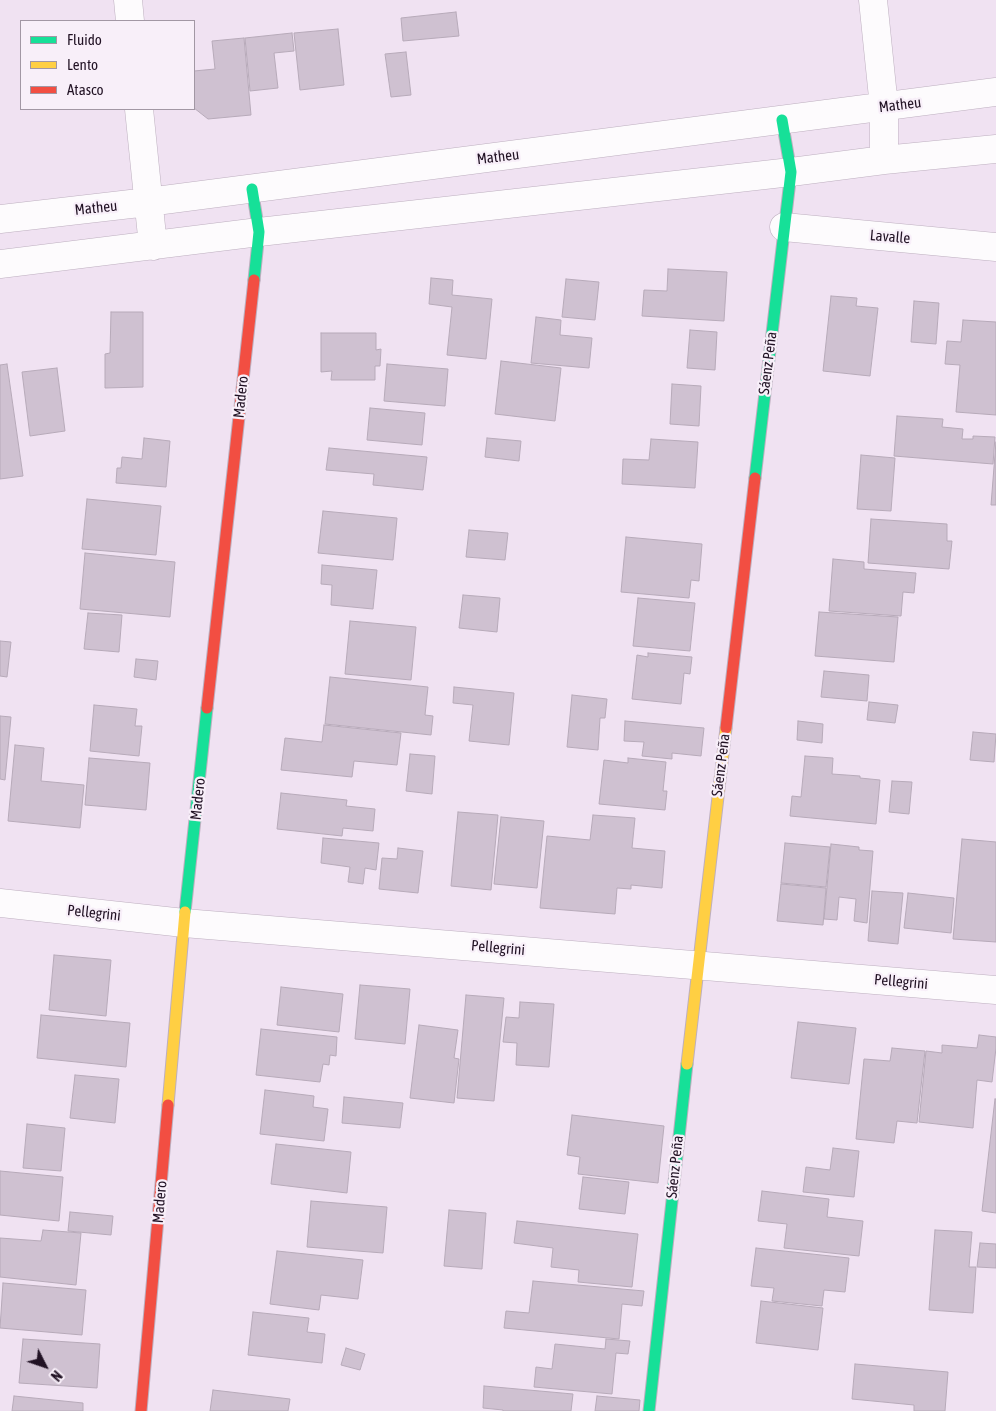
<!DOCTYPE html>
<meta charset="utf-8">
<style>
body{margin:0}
#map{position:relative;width:996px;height:1411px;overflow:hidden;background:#f0e2f2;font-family:"Asap Condensed",sans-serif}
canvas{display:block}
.legend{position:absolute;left:20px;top:20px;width:175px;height:90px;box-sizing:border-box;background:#f8eff9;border:1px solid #a297a4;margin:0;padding:6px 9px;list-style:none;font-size:15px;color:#211224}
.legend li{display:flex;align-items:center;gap:10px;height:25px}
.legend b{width:25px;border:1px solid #a297a4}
.north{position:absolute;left:20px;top:1341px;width:50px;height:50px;-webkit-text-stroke:4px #f8eff9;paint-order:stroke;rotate:131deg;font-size:14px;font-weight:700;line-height:20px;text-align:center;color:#211224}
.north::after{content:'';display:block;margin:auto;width:18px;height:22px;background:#211224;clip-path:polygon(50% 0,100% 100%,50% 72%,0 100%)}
</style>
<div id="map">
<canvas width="996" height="1411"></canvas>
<ul class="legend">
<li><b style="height:6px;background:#16e098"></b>Fluido</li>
<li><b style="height:6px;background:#ffcf43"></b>Lento</li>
<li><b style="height:6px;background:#f24e42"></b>Atasco</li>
</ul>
<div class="north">N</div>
</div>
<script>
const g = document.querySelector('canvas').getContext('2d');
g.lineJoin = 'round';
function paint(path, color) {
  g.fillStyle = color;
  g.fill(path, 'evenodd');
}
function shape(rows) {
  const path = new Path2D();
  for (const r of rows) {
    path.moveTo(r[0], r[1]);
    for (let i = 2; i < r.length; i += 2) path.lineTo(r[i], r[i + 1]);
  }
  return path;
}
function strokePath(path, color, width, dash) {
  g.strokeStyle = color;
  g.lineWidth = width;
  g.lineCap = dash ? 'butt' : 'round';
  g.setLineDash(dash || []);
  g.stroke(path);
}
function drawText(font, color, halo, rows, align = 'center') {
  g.font = font + ' "Asap Condensed",sans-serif';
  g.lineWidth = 4.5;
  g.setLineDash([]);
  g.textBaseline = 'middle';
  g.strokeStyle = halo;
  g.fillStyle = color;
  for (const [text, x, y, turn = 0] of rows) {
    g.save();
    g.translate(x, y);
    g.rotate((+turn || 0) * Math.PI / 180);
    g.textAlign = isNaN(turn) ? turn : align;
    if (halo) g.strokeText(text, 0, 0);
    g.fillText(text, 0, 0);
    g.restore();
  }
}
const building = shape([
 [456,12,459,36,403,41,401,18,456,12],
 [338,29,344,85,300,90,294,33,338,29],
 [292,33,294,51,274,53,278,88,250,91,245,38,292,33],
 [244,38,251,115,208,119,194,108,194,71,215,69,212,41,244,38],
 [406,52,411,95,391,97,385,54,406,52],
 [668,269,727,272,724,321,642,316,644,290,667,291,668,269],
 [431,278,453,280,452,295,492,299,486,359,447,355,452,307,429,304,431,278],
 [566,279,599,282,595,320,562,317,566,279],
 [831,296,857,298,856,306,878,308,870,376,823,371,831,296],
 [914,301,939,303,936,344,911,342,914,301],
 [111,312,143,312,143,387,105,388,105,354,110,353,111,312],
 [536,317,561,320,560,335,592,338,589,368,531,363,536,317],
 [963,320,996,322,996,415,956,412,960,365,945,364,947,341,961,342,963,320],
 [690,330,717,332,715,370,687,368,690,330],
 [321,333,376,333,376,350,381,349,380,366,375,366,375,380,331,380,332,371,321,372,321,333],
 [501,361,561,368,555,421,495,414,501,361],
 [7,364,23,476,0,479,0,365,7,364],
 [387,364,448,369,445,406,384,401,387,364],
 [57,368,65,431,30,436,22,372,57,368],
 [672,384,701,386,699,426,670,424,672,384],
 [370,408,425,413,422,445,367,440,370,408],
 [897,416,943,419,942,427,963,429,962,439,973,439,973,436,995,437,993,464,894,456,897,416],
 [144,438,170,441,166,487,116,483,117,468,121,468,122,457,142,459,144,438],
 [487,438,521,441,519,461,485,457,487,438],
 [651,439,698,442,695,488,622,484,623,459,649,460,651,439],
 [996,442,996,505,991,505,996,442],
 [329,448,427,457,423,490,373,485,374,474,326,470,329,448],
 [861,455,895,458,891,511,857,509,861,455],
 [87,499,161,506,156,555,82,549,87,499],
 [323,511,397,518,393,560,318,553,323,511],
 [871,519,947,524,947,541,952,541,949,569,868,563,871,519],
 [469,530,508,533,505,560,466,557,469,530],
 [626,537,702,544,699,581,691,580,689,598,621,592,626,537],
 [85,553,175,562,170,617,80,609,85,553],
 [833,559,864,562,864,569,916,573,914,593,903,592,901,616,829,611,833,559],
 [322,565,377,570,373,609,331,605,332,585,321,584,322,565],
 [463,595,500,598,497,632,459,628,463,595],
 [638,598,695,603,690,651,633,646,638,598],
 [819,612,898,617,894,662,815,656,819,612],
 [88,613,122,615,119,652,84,649,88,613],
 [350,621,416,627,411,680,345,674,350,621],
 [0,641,11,642,7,677,0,676,0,641],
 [648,653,692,657,690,674,684,673,681,704,632,699,637,655,648,657,648,653],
 [136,659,158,661,156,680,134,677,136,659],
 [824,671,869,675,867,701,821,697,824,671],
 [330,677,428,687,425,715,433,716,431,735,325,724,330,677],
 [454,687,514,693,509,745,469,741,473,705,453,703,454,687],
 [572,695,607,699,605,718,600,718,598,750,567,747,572,695],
 [869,702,898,705,895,723,867,720,869,702],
 [94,705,137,709,135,726,142,726,139,756,90,751,94,705],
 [0,716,11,717,5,780,0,779,0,716],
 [625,721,704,728,701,756,672,753,672,759,642,756,644,742,624,741,625,721],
 [798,721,823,724,822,743,797,740,798,721],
 [324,725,401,733,397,765,354,761,352,777,281,770,285,738,322,742,324,725],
 [973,732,996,734,994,762,970,760,973,732],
 [15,745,44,748,41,781,84,785,80,828,8,821,15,745],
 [410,754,435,756,432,794,406,791,410,754],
 [805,756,833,758,832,774,860,776,860,778,880,780,876,824,790,816,792,796,801,797,805,756],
 [89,758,150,763,146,810,85,805,89,758],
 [628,758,666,762,663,791,667,791,665,810,599,804,604,760,628,763,628,758],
 [892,781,912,782,909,814,889,812,892,781],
 [281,793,347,800,346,806,375,809,373,831,343,828,342,836,277,829,281,793],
 [458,812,498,815,491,890,451,886,458,812],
 [593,815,635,818,632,848,665,851,662,888,631,885,631,889,617,888,615,914,540,908,547,836,590,840,593,815],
 [501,817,544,821,537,888,494,884,501,817],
 [323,838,379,843,376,870,365,868,363,884,348,882,350,867,321,863,323,838],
 [962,839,996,842,996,942,953,939,962,839],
 [785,843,830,847,826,887,781,883,785,843],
 [831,844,859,847,859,850,873,851,867,923,854,921,856,899,839,897,837,920,824,919,831,844],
 [398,848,423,851,418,893,379,889,382,858,397,859,398,848],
 [781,884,826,888,823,925,777,921,781,884],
 [872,891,903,893,898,944,868,941,872,891],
 [908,893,954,898,951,933,904,928,908,893],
 [54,955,111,960,106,1016,49,1010,54,955],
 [360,985,410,989,405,1044,355,1039,360,985],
 [281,987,343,994,339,1032,277,1025,281,987],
 [466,995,504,998,494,1101,457,1098,466,995],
 [520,1002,554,1004,549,1067,516,1065,517,1043,503,1042,506,1017,519,1018,520,1002],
 [41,1015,130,1023,126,1067,37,1058,41,1015],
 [798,1022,856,1028,849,1084,791,1078,798,1022],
 [419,1025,458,1030,454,1058,459,1059,454,1103,410,1098,419,1025],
 [261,1029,337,1037,336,1056,330,1055,329,1065,323,1064,320,1082,256,1075,261,1029],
 [979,1035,996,1037,996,1048,992,1082,977,1080,973,1128,919,1122,926,1051,942,1053,942,1045,977,1048,979,1035],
 [892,1048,925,1051,917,1123,897,1121,894,1143,856,1139,864,1059,890,1061,892,1048],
 [75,1075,119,1079,115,1123,70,1118,75,1075],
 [265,1090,314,1096,313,1107,328,1109,324,1141,260,1134,265,1090],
 [344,1097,403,1103,400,1128,342,1123,344,1097],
 [995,1099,996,1099,996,1213,982,1211,995,1099],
 [572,1115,664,1126,658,1183,578,1174,580,1157,567,1155,572,1115],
 [27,1124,65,1128,61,1171,23,1168,27,1124],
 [276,1144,351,1152,347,1193,271,1184,276,1144],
 [833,1148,859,1151,854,1197,803,1192,806,1167,830,1170,833,1148],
 [0,1171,63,1177,59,1221,0,1215,0,1171],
 [583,1177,629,1182,625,1214,579,1209,583,1177],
 [762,1191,829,1199,827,1217,863,1221,859,1256,784,1248,787,1224,758,1221,762,1191],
 [311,1201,387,1207,383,1253,307,1247,311,1201],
 [449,1210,486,1213,482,1269,444,1266,449,1210],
 [70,1212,113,1216,111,1235,68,1231,70,1212],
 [517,1221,638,1234,632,1287,578,1282,579,1270,551,1267,553,1248,514,1243,517,1221],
 [43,1230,81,1233,76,1285,0,1277,0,1238,41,1241,43,1230],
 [935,1230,972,1232,969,1267,976,1267,973,1313,929,1310,935,1230],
 [980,1243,996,1244,996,1268,977,1267,980,1243],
 [756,1248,849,1258,845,1292,824,1290,822,1306,772,1301,774,1288,751,1286,756,1248],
 [277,1251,363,1260,358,1299,321,1295,319,1310,270,1304,277,1251],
 [533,1281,644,1291,642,1306,622,1304,619,1339,504,1328,506,1311,529,1313,533,1281],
 [3,1283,86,1290,82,1335,0,1328,3,1283],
 [761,1301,823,1308,818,1350,756,1343,761,1301],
 [253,1312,309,1318,307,1332,325,1334,322,1363,248,1355,253,1312],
 [23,1339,100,1344,97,1388,19,1383,23,1339],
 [606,1339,630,1341,628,1354,616,1353,612,1394,534,1387,536,1367,552,1369,555,1344,605,1349,606,1339],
 [346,1348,365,1354,360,1370,341,1365,346,1348],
 [855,1364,948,1372,945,1411,914,1411,914,1405,852,1399,855,1364],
 [484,1386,573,1394,571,1411,503,1411,503,1410,483,1408,484,1386],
 [213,1390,290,1399,288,1411,210,1411,213,1390],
 [14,1396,83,1403,83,1411,12,1411,14,1396],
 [597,1396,640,1400,639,1411,595,1411,597,1396]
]);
paint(building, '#cfc1d1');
strokePath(building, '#b7aab9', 1);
const street = shape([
 [128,0,130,21],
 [873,0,884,107,884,160],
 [139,109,153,246],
 [0,219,148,202,996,92],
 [784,227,996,247],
 [0,264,259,232,791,172,884,160,996,149],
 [0,903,184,923,996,990]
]);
const fast = shape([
 [252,189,259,232,254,280],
 [755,478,791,172,782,120],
 [185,912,207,708],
 [649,1411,687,1064]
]);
const slow = shape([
 [687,1064,726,728],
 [168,1105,185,912]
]);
const jam = shape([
 [207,708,254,280],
 [726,728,755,478],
 [141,1411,168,1105]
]);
strokePath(street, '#bdafbf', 29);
strokePath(fast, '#bdafbf', 13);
strokePath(slow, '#bdafbf', 13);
strokePath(jam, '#bdafbf', 13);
strokePath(street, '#fdfbfd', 28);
strokePath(fast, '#16e098', 11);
strokePath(slow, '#ffcf43', 11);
strokePath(jam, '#f24e42', 11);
drawText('15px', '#211224', '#f8eff9', [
 ["Matheu",900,105,-7],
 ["Matheu",498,157,-7],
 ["Matheu",96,208,-6],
 ["Lavalle",890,237,5],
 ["Sáenz Peña",768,363,-83],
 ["Madero",241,397,-84],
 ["Sáenz Peña",721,765,-83],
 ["Madero",198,799,-84],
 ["Pellegrini",94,913,6],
 ["Pellegrini",498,948,5],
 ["Pellegrini",901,982,5],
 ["Sáenz Peña",675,1167,-84],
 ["Madero",160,1202,-85]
]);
</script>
